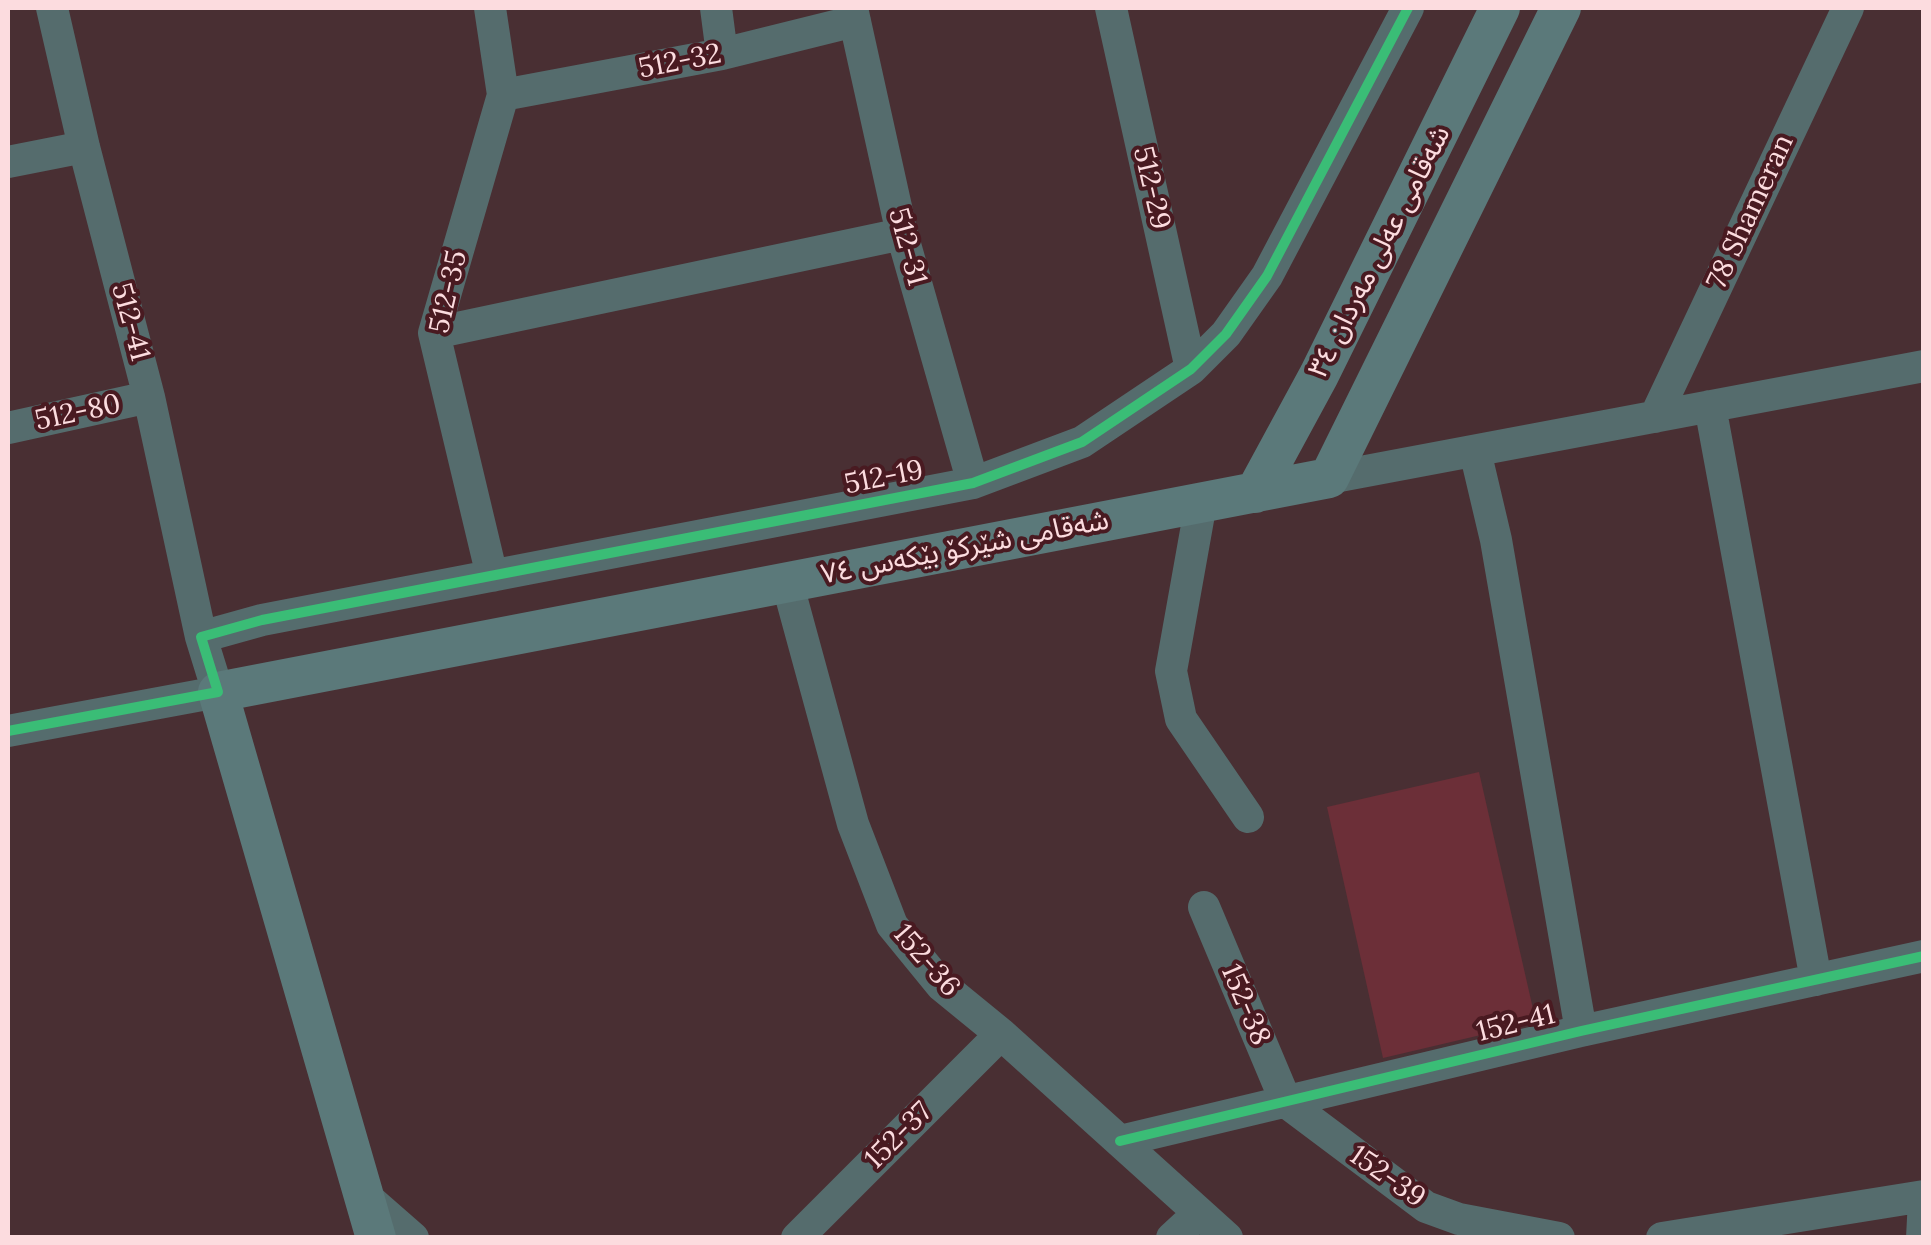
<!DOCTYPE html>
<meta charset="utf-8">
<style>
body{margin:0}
#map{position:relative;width:1931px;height:1245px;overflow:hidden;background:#492f33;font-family:Lora,serif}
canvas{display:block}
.frame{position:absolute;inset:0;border:10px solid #fcdcdf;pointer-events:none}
</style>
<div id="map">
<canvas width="1931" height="1245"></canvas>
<div class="frame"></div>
</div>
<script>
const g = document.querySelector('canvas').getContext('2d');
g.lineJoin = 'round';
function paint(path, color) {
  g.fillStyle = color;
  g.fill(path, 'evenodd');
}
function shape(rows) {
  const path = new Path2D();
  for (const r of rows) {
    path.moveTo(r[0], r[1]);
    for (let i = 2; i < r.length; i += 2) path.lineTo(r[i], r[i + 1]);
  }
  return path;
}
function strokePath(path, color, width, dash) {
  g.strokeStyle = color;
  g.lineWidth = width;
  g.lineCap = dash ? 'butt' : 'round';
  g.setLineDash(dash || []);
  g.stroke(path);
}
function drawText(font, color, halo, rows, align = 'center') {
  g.font = font + ' Lora,"Noto Sans Arabic",serif';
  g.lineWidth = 8;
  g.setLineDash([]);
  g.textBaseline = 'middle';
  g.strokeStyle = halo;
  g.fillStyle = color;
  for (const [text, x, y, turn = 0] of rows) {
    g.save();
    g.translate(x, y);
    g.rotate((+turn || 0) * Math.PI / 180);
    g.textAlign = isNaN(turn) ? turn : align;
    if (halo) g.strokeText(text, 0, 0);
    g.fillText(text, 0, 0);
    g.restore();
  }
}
paint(shape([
 [1479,772,1536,1022,1383,1058,1327,807]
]), '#6c2f38');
strokePath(shape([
 [52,8,84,147,149,397,201,637],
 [490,8,503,95,434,333,492,576],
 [716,8,722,54],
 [852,8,902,234,973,483],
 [1111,8,1191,369],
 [503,95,722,54,855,21],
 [8,162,84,147],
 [434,333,902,234],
 [1710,406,1816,980],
 [1655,417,1848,8],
 [8,428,149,397],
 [1475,451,1496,540,1581,1031],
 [1329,478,1924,366],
 [1201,503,1171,671,1181,719,1248,817],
 [787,582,853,824,892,925,941,985,1001,1034,1227,1238],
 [8,731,218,692,201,637,262,620,973,483,1082,442,1191,369,1226,334,1267,276,1408,8],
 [1204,907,1286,1102,1426,1207,1459,1219,1559,1238],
 [1120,1141,1581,1031,1924,956],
 [365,1196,413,1238],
 [797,1238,1001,1034],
 [1172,1238,1199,1213],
 [1662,1238,1924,1196],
 [1922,1238,1924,1199]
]), '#556c6d', 32);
strokePath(shape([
 [1255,493,1319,375,1500,8],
 [376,1238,218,692,1329,478,1561,8]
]), '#5b797a', 40);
strokePath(shape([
 [8,731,218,692,201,637,262,620,973,483,1082,442,1191,369,1226,334,1267,276,1408,8],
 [1120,1141,1581,1031,1924,956]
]), '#3abd76', 10);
drawText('28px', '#fcdcdf', '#491a21', [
 ["512-32",680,62,-11],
 ["512-29",1151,188,77],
 ["78 Shameran",1751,212,-65],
 ["512-31",907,247,75],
 ["شەقامی عەلی مەردان ٣٤",1380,252,-63],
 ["512-35",449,292,-77],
 ["512-41",130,322,75],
 ["512-80",78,413,-12],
 ["512-19",884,478,-11],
 ["شەقامی شێرکۆ بێکەس ٧٤",965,548,-11],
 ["152-36",926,961,49],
 ["152-38",1245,1005,67],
 ["152-41",1516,1024,-14],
 ["152-37",899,1136,-45],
 ["152-39",1387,1177,35]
]);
</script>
